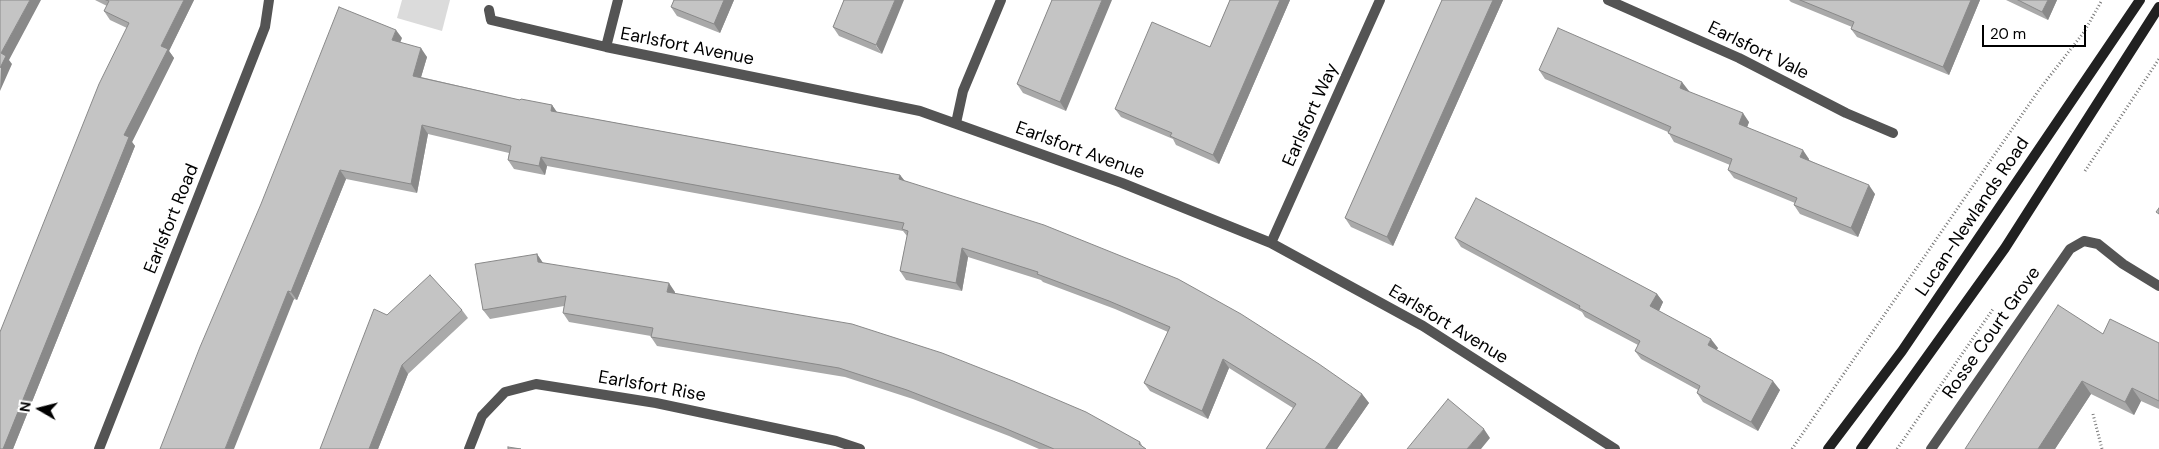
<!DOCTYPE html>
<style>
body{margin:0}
#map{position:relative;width:2159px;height:449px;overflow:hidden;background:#fff;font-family:"DM Sans",sans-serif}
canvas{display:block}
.north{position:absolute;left:15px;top:384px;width:50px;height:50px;-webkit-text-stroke:4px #fff;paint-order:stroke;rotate:278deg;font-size:14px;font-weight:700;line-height:20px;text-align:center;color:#000}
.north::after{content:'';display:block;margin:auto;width:18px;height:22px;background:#000;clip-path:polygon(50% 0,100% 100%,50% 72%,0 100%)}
.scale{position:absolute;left:1982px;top:25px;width:104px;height:22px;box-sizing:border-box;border:2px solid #000;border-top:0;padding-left:6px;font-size:15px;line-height:18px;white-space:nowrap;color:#000;-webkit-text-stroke:4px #fff;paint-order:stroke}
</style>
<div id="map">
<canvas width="2159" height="449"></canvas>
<div class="north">N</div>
<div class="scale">20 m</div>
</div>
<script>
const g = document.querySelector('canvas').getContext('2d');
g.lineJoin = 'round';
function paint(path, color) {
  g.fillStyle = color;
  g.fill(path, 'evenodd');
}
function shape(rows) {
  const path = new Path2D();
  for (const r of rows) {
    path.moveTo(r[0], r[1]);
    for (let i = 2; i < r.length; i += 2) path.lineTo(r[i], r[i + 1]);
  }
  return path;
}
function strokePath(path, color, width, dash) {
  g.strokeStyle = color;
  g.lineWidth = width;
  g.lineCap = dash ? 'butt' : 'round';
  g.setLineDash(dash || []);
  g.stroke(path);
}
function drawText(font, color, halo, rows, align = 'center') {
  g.font = font + ' "DM Sans",sans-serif';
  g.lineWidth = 4.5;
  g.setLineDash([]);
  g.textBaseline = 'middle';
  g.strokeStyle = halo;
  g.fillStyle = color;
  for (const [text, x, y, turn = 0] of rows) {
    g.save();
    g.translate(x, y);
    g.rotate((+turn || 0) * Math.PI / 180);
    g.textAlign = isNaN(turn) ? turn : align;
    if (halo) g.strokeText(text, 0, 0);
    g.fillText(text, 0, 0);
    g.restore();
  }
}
paint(shape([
 [402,0,450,0,442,31,397,18]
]), '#dbdbdb');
strokePath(shape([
 [2085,171,2159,59],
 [2093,414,2102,449],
 [1792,449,2039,90,2084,32,2102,0],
 [1897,449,1993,309]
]), '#767676', 3, [1, 2.5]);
strokePath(shape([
 [1608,0,1739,58,1846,113,1893,133],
 [489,10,491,20,606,47,920,111,1122,183,1271,243,1423,326,1615,449],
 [606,47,618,0],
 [956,123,963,91,1001,0],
 [1271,243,1380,0],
 [99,449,265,27,269,0],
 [469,449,482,416,505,392,536,384,656,403,836,441,860,449],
 [1931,449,2070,249,2084,241,2098,244,2123,264,2159,286]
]), '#545454', 10);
strokePath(shape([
 [1828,449,1902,351,2140,0],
 [1861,449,2005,248,2159,7]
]), '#212121', 10);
paint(shape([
 [95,0,194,0,169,51,174,58,132,142,135,146,13,449,0,449,127,28,110,20,104,11,107,6],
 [734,0,720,33,677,16,671,7],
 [844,0,882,54,839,36,833,27],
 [1052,0,1066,111,1023,93,1017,84],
 [1230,0,1290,0,1219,164,1176,145,1173,139,1121,117,1115,109,1210,47],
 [1442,0,1503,0,1393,246,1351,227,1345,218],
 [1789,0,1980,0,1949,75,1857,37,1851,29,1852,27,1791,2],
 [2006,0,2057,0,2048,20],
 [402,38,400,42,427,57,421,77,520,100,552,105,557,112,900,175,905,181,1362,394,1369,403,1337,449,1266,449,1293,408,1229,368,1208,419,1150,391,1144,383,1168,332,1115,309,1043,282,1041,280,968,257,962,291,906,280,900,271,907,236,903,231,547,166,545,175,514,169,508,160,509,153,428,134,417,193,346,179,297,300,294,299,160,449],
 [1539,70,1689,91,1688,91,1749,122,1747,127,1809,159,1809,160,1875,194,1858,237,1800,214,1794,205,1795,203,1734,178,1728,170,1730,165,1674,142,1668,132,1545,79],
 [1455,238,1657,294,1663,302,1659,311,1718,348,1716,350,1780,390,1758,431,1703,402,1697,393,1698,390,1641,359,1635,351,1638,345,1585,317,1582,312,1461,247],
 [537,254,543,263,675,292,675,294,1140,442,1143,447,1146,449,1039,449,1009,436,913,399,845,377,657,346,651,337,651,336,569,322,563,313,564,306,490,319,483,310],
 [462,310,468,318,408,374,378,449,320,449,387,315],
 [2103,334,2159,343,2159,409,2141,401,2134,415,2091,394,2055,449,1965,449]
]), '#a9a9a9');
paint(shape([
 [30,0,41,0,9,60,12,64,0,91,1,53],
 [184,0,194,0,169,51,174,58,132,142,135,146,13,449,3,449,124,135,161,46],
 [724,0,734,0,720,33,714,24],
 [895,0,904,0,882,54,876,45],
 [1102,0,1112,0,1066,111,1060,102],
 [1280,0,1290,0,1219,164,1213,155],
 [1493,0,1503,0,1393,246,1387,237],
 [1971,0,1980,0,1949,75,1943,67],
 [2048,0,2057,0,2048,20,2042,12],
 [396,30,402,38,398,48,392,40],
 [421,48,427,57,419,84,413,76],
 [1682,82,1689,91,1686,97,1680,88],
 [552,105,558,114,551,111],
 [1743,113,1749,122,1745,133,1739,124],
 [422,125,428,134,417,193,411,184],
 [1803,150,1809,159,1806,166,1800,157],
 [541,157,547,166,545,175,539,166],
 [340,170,346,179,297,300,291,292],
 [900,175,906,183,899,179],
 [1869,185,1875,194,1858,237,1851,228],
 [962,248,968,257,962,291,956,283],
 [537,254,543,263,538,262],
 [669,283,675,292,673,301,667,292],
 [288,291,294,299,234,449,225,449],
 [1657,294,1663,302,1657,315,1650,306],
 [1711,339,1718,348,1714,354,1708,345],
 [1223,359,1229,368,1208,419,1202,411],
 [402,365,408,374,378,449,369,449],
 [1773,381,1780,390,1758,431,1751,422],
 [2082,381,2091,394,2055,449,2038,449],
 [2132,388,2141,401,2134,415,2125,402],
 [1362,394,1369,403,1337,449,1325,449],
 [1484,429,1490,438,1481,449,1467,449]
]), '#898989');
const building = shape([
 [0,0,30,0,1,53,6,56,0,68,0,0],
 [106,0,184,0,161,46,168,49,124,135,129,137,3,449,0,449,0,332,99,84,129,23,104,11,109,1,106,0],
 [674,0,724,0,714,24,671,7,674,0],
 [844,0,895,0,876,45,833,27,844,0],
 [1052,0,1102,0,1060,102,1017,84,1052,0],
 [1230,0,1280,0,1213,155,1170,136,1172,133,1115,109,1152,22,1210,47,1230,0],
 [1442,0,1493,0,1387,237,1345,218,1442,0],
 [1800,0,1971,0,1943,67,1851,29,1854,22,1800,0],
 [2018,0,2048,0,2042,12,2018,0],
 [339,7,396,30,392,40,421,48,413,76,520,100,521,99,552,105,551,111,900,175,899,179,1044,225,1178,279,1241,314,1319,364,1362,394,1325,449,1266,449,1296,404,1223,359,1202,411,1144,383,1170,327,1109,301,1037,274,1038,272,962,248,956,283,900,271,908,231,902,229,904,223,541,157,539,166,508,160,511,146,422,125,411,184,340,170,291,292,288,291,225,449,160,449,200,347,261,204,339,7],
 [1558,28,1682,82,1680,88,1743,113,1739,124,1803,150,1800,157,1869,185,1851,228,1794,205,1797,198,1728,170,1732,159,1668,133,1671,127,1539,70,1558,28],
 [1476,198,1657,294,1650,306,1711,339,1708,345,1773,381,1751,422,1697,393,1700,386,1635,351,1640,341,1579,308,1580,306,1455,238,1476,198],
 [2159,208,2159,214,2156,212,2159,208],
 [537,254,538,262,669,283,667,292,852,324,942,353,1013,381,1086,412,1140,442,1139,444,1146,449,1054,449,1002,427,907,390,839,368,651,337,653,328,563,313,566,296,483,310,475,264,537,254],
 [430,275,462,310,402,365,369,449,320,449,374,309,387,315,430,275],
 [2058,305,2103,334,2110,319,2159,343,2159,401,2132,388,2125,402,2082,381,2038,449,1965,449,2058,305],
 [1448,399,1484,429,1467,449,1407,449,1448,399],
 [508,447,521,449,508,449,508,447]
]);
paint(building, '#c4c4c4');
strokePath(building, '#898989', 1);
drawText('18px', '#000', '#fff', [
 ["Earlsfort Avenue",687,47,11],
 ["Earlsfort Vale",1758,51,26],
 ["Earlsfort Way",1311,115,-66],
 ["Earlsfort Avenue",1080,151,20],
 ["Lucan-Newlands Road",1973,217,-56],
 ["Earlsfort Road",172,219,-68],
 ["Earlsfort Avenue",1448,325,31],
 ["Rosse Court Grove",1992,333,-55],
 ["Earlsfort Rise",652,387,10]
]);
</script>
